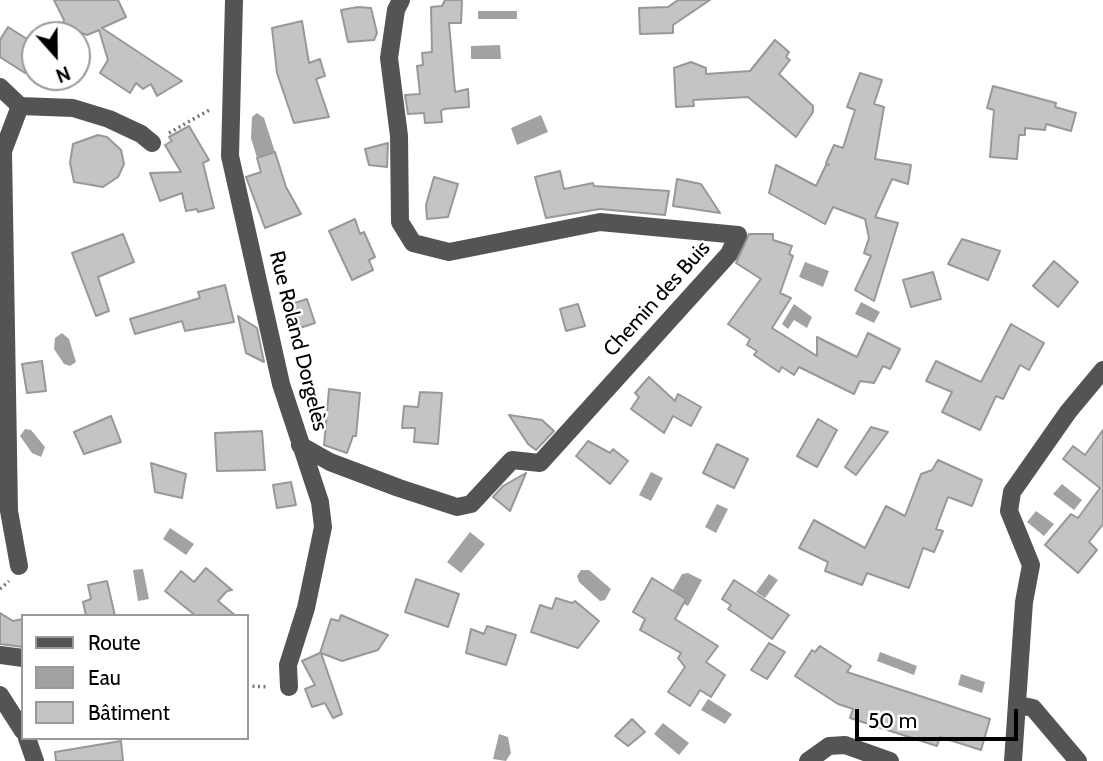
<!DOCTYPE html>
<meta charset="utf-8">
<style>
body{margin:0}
#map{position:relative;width:1103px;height:761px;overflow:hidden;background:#fff;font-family:Cabin,sans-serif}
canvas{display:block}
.legend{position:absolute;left:21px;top:614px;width:228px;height:126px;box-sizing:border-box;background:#fff;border:2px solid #999;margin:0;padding:9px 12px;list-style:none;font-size:21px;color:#000}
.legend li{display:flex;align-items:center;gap:14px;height:35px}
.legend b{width:35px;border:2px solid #999}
.north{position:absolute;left:21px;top:21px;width:70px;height:70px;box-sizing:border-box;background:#fff;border:2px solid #999;border-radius:50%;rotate:159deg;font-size:19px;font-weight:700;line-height:28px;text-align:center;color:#000}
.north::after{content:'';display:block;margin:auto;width:24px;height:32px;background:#000;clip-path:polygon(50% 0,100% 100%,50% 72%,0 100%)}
.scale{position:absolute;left:855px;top:709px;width:163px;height:32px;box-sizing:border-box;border:4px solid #000;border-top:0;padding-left:9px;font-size:21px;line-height:24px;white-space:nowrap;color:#000;-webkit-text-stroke:5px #fff;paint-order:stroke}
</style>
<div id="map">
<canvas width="1103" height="761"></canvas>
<ul class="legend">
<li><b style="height:9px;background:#545454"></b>Route</li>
<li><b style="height:19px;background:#a2a2a2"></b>Eau</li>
<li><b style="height:19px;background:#c4c4c4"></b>Bâtiment</li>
</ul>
<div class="north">N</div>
<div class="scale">50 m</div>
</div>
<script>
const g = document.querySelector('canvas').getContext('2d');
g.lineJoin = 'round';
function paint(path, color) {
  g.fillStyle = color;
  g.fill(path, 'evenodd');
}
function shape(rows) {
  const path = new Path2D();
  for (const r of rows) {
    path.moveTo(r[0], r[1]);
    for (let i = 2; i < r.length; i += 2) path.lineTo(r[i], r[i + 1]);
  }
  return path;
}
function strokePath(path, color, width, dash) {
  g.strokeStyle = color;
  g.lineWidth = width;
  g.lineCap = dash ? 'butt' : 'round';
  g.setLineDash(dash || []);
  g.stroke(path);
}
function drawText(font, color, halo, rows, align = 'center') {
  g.font = font + ' Cabin,sans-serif';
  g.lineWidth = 5;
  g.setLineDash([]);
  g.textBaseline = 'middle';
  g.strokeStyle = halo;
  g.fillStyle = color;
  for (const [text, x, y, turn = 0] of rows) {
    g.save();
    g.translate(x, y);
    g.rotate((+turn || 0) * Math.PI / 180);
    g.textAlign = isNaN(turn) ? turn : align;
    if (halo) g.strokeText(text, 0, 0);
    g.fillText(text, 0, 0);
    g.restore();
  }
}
paint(shape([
 [478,11,517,11,517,19,478,19],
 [500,45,501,59,471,59,471,46],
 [257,113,264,118,275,152,257,158,251,138,252,117],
 [541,115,548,132,517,145,511,128],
 [805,262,829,271,823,287,799,277],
 [861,302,880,312,874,323,855,314],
 [794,304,812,317,807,328,794,320,788,329,782,324],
 [62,333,69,339,76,362,70,366,64,364,54,349,55,338],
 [25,429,31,430,45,447,41,457,32,453,20,436],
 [651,472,663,478,651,501,639,495],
 [1062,484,1082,500,1074,510,1053,494],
 [717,504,728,509,716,533,705,527],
 [1036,511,1054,524,1044,536,1027,522],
 [170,528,194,544,186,555,163,539],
 [470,532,485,544,461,573,447,562],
 [143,569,149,599,138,601,133,570],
 [581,570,589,570,611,589,605,600,600,601,579,582,577,576],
 [688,573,702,580,688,606,669,597,682,574],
 [769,574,778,580,765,598,756,592],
 [880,652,917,666,914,675,877,661],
 [961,674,985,682,982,693,958,685],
 [708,699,732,714,725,724,701,710],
 [663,723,689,743,679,755,654,734],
 [499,734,508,737,511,753,506,761,493,759]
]), '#a2a2a2');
const building = shape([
 [54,0,118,0,126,17,102,28,182,81,157,96,151,84,143,89,136,83,130,93,100,73,108,60,99,30,87,35,62,26,64,20,54,0],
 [445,0,462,0,461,23,449,23,455,92,468,89,469,107,444,109,441,111,442,122,425,123,424,113,408,114,405,95,420,94,417,66,423,65,422,53,432,52,431,7,442,6,445,0],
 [678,0,710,0,673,25,673,33,640,34,639,8,668,7,678,0],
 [358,7,371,8,377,33,374,40,348,42,341,10,358,7],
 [302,21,309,63,320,59,325,76,316,79,329,117,294,123,277,73,272,28,302,21],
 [8,27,35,44,35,58,25,73,0,57,0,40,8,27],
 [775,40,789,52,786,57,790,60,779,74,813,106,813,112,796,137,748,97,693,100,694,106,676,107,674,68,691,62,706,68,706,74,750,71,775,40],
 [860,73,882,80,874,104,884,107,875,159,911,165,908,184,892,179,875,217,898,223,874,301,855,290,871,256,864,253,869,238,865,219,833,207,825,224,769,193,776,165,816,186,826,165,829,165,826,163,834,145,843,148,855,110,847,107,860,73],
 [993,86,1056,103,1055,107,1076,113,1071,131,1046,124,1045,130,1025,128,1025,135,1019,135,1017,159,990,157,994,110,987,108,993,86],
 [189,126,209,160,203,163,214,208,198,212,197,209,186,211,182,193,160,201,150,173,181,172,165,145,172,141,169,137,189,126],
 [98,135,107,137,121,150,124,164,118,177,103,187,74,182,70,163,73,144,98,135],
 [388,143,387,167,369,165,365,149,388,143],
 [275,152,286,187,301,214,265,228,246,177,261,172,257,158,275,152],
 [560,171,564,189,593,183,594,186,669,191,665,215,600,209,546,218,535,177,560,171],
 [434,177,458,184,448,217,427,219,426,205,434,177],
 [677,179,701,184,720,213,673,206,677,179],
 [355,219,360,234,364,232,375,257,369,260,373,270,352,280,329,231,355,219],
 [123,234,134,262,98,277,109,311,96,316,72,253,123,234],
 [749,234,773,234,773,240,792,246,789,254,793,256,780,293,791,298,772,328,817,356,817,337,857,357,868,333,900,349,890,369,883,366,874,383,860,381,854,394,799,367,794,375,782,367,779,372,754,355,757,351,747,345,750,339,728,324,761,279,736,263,749,234],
 [962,239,1000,251,988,280,948,264,962,239],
 [1054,261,1078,282,1058,307,1033,286,1054,261],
 [933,272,941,299,911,307,903,280,933,272],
 [225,285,234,322,185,331,182,321,135,334,130,319,200,298,198,292,225,285],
 [307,299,315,323,297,329,288,305,307,299],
 [578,304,585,326,566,331,560,309,578,304],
 [238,316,257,328,264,362,246,353,238,316],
 [1011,324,1044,343,1029,370,1020,365,1003,399,996,396,980,430,942,412,952,392,926,381,936,361,981,382,1011,324],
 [42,361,46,391,27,393,22,364,42,361],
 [649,377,675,401,678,394,701,407,691,426,673,416,664,433,631,409,639,397,635,393,649,377],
 [329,389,360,393,356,436,353,436,347,453,324,445,329,389],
 [420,392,442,393,438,444,414,442,415,428,402,428,404,406,418,407,420,392],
 [509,415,542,420,554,431,536,450,528,444,509,415],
 [111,416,121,442,84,454,74,432,111,416],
 [818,419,837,430,817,467,797,456,818,419],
 [871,427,888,432,856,475,845,467,871,427],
 [1103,430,1103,524,1089,542,1097,550,1078,573,1045,545,1071,514,1078,518,1100,488,1063,459,1073,446,1085,455,1103,430],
 [262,431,265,470,217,471,215,433,262,431],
 [588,441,610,453,613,449,628,461,610,484,576,456,588,441],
 [717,444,748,459,734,488,703,473,717,444],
 [938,460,982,480,972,506,948,497,936,529,943,531,934,552,923,548,909,588,867,573,862,585,825,571,828,562,799,548,814,520,865,548,886,506,905,516,921,474,932,470,938,460],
 [151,463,186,474,182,498,155,492,151,463],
 [526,473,510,511,493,497,503,486,526,473],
 [291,482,296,505,277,508,273,485,291,482],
 [206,568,232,590,227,591,218,601,236,616,196,616,165,591,181,571,194,582,206,568],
 [652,578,686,599,675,619,718,646,706,662,725,675,711,697,700,690,690,706,668,692,685,667,678,658,681,653,640,630,645,619,633,612,652,578],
 [416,579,459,594,448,627,405,612,416,579],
 [734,580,789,615,772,639,728,609,731,605,722,599,734,580],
 [107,581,115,616,86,616,83,602,91,599,88,585,107,581],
 [556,598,572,603,575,601,599,621,578,648,531,632,540,605,552,609,556,598],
 [0,613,13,621,23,619,23,647,0,644,0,613],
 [341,615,388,635,378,650,342,661,321,653,342,714,333,718,325,703,312,707,305,689,315,685,302,661,320,653,331,619,339,621,341,615],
 [487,626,516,635,506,665,466,653,471,629,484,634,487,626],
 [769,643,785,652,767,679,751,670,769,643],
 [820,646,851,666,847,672,990,719,981,750,940,737,937,746,850,718,853,709,838,704,795,676,812,650,815,652,820,646],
 [632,719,645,732,628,746,615,736,632,719],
 [121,741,123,761,56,761,55,752,121,741]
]);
paint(building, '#c4c4c4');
strokePath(building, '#989898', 2);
strokePath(shape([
 [169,133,211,109],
 [0,589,9,581],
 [247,686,269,687]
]), '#767676', 3.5, [2, 3.5]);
strokePath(shape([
 [234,0,230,156,281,384,320,502,323,527,306,608,288,665,289,687],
 [0,87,20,106,73,108,109,119,141,134,152,143],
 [300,445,330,462,399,488,457,507,471,504,512,460,540,463,729,254,738,235,600,222,449,252,413,243,400,222,399,136,389,58,396,10,401,0],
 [19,566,9,511,3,151,20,106],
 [0,655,23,658],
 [0,695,23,731],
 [1018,705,1033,708,1078,761],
 [27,738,35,761],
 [808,761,829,746,845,745,890,761],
 [1013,761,1024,602,1031,565,1009,511,1012,492,1068,412,1103,370]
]), '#545454', 18);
drawText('21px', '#000', '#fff', [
 ["Chemin des Buis",657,299,-48],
 ["Rue Roland Dorgelès",298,341,76]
]);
</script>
